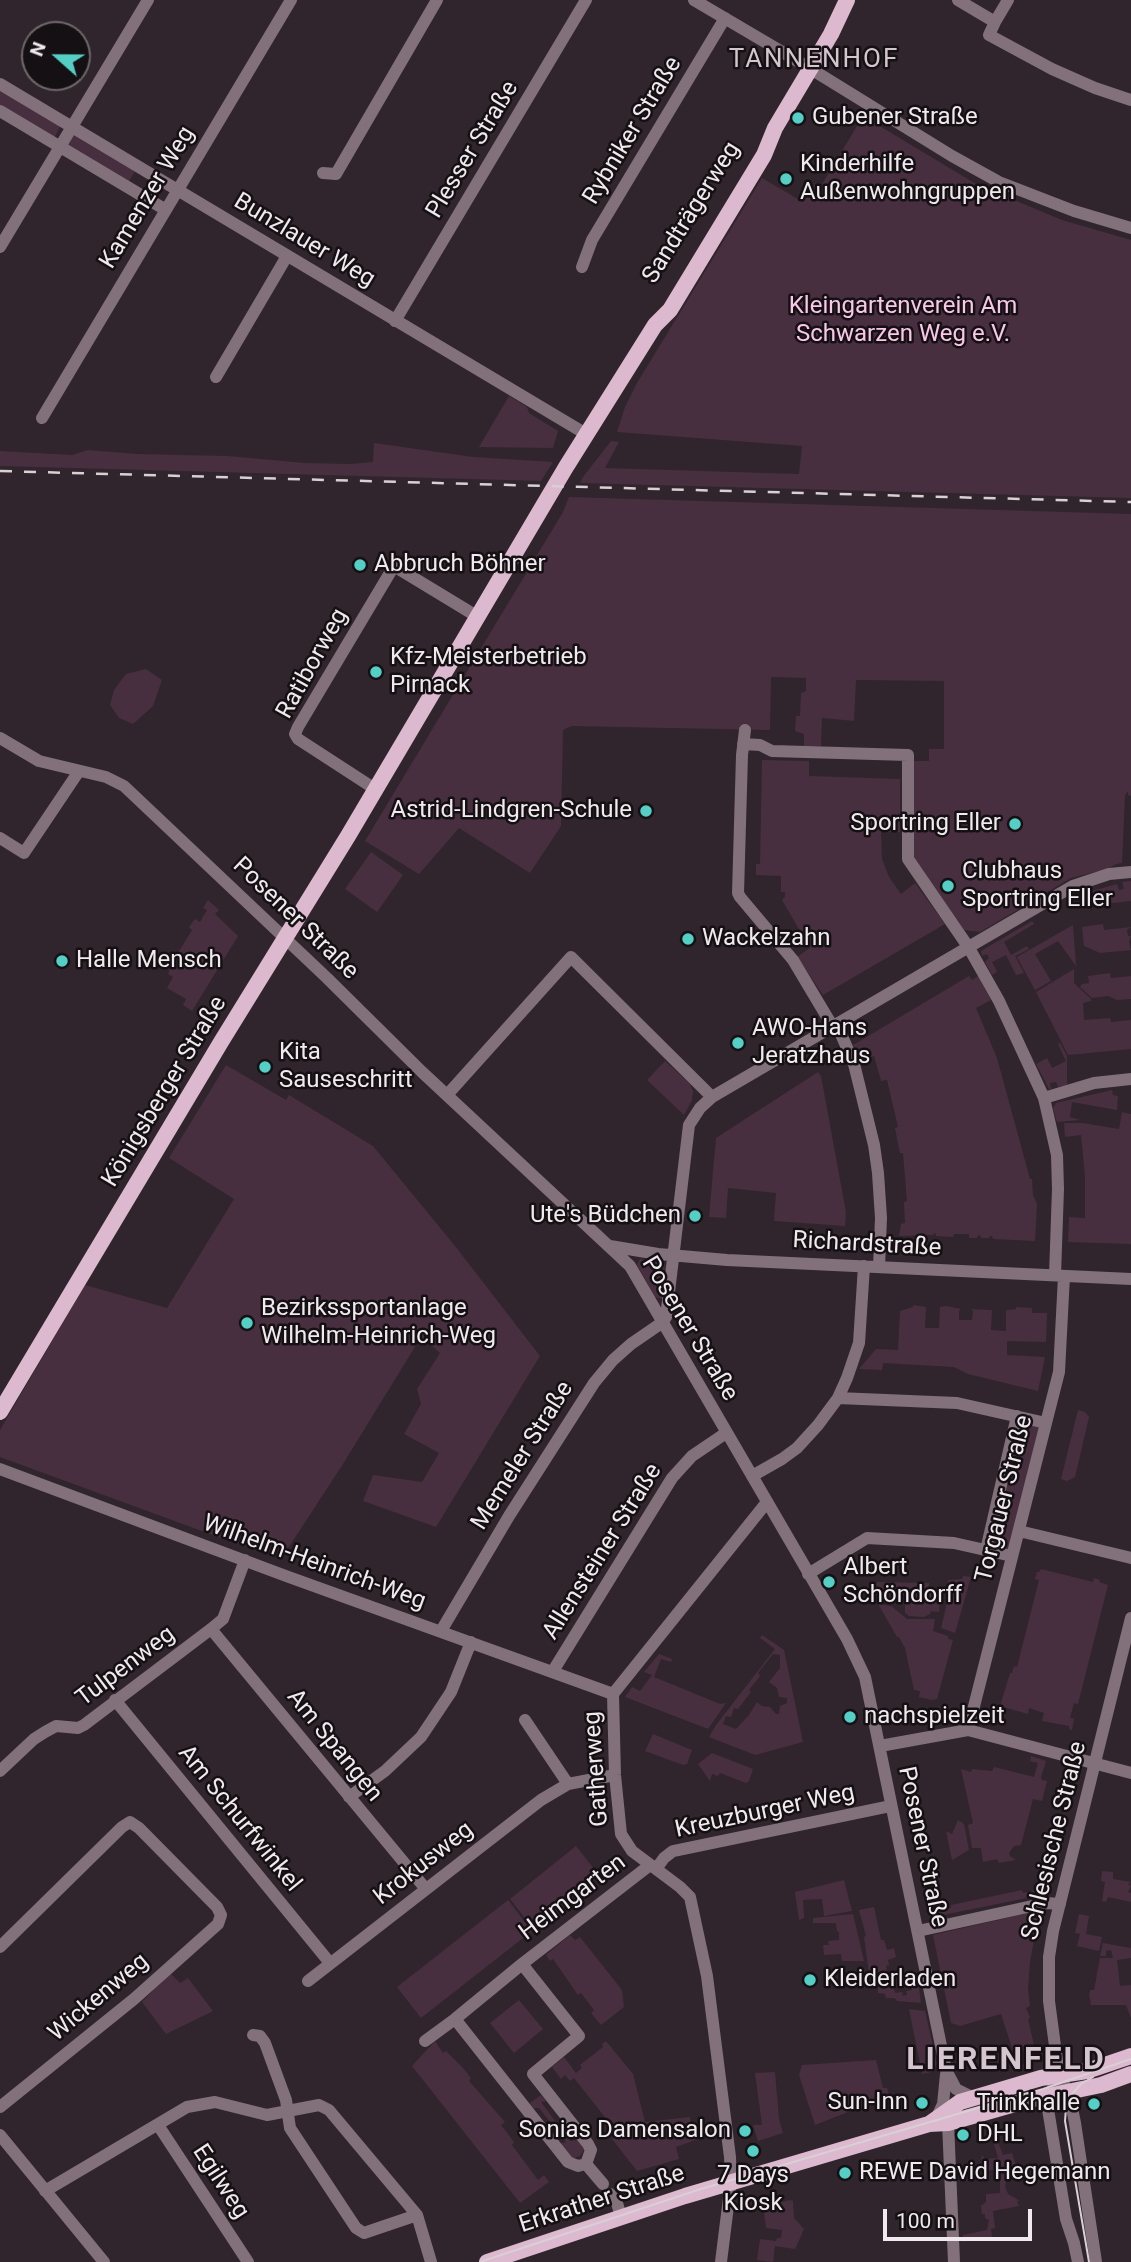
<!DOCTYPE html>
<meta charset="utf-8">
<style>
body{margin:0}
#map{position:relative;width:1131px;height:2262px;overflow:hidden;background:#30252c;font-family:Roboto,sans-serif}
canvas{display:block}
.north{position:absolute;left:21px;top:21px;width:70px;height:70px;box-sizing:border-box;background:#151013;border:2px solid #6d676b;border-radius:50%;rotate:291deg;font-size:19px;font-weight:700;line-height:28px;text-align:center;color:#f0e9ee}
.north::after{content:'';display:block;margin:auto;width:24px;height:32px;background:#55cec6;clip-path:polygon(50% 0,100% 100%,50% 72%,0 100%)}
.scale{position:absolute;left:883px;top:2209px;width:149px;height:32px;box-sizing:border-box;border:4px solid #f0e9ee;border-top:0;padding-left:9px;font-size:21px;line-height:24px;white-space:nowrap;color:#f0e9ee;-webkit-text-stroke:5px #151013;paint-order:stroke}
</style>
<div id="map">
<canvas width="1131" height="2262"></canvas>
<div class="north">N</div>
<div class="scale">100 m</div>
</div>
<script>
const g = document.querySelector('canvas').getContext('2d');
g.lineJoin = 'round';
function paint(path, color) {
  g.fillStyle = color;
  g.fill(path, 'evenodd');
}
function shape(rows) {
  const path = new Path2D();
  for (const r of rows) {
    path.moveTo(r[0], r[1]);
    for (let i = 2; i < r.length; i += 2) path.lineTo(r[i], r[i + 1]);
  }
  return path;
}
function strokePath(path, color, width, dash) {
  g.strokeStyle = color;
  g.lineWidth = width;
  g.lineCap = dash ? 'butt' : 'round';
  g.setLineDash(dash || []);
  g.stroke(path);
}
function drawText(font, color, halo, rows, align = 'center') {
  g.font = font + ' Roboto,sans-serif';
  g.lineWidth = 5;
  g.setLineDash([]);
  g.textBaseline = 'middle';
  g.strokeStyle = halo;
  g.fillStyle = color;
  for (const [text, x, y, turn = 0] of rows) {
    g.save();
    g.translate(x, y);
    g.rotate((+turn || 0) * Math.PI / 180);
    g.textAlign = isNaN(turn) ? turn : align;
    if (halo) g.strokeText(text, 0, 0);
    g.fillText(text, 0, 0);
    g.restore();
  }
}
paint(shape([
 [0,89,61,125,54,138,0,106],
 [863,116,976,184,1062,220,1131,240,1131,498,580,483,583,477,611,441,619,442,605,468,799,474,802,446,617,432,625,407,637,383,762,178,803,202,815,183,821,186],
 [73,134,135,171,128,183,66,146],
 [509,396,527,407,529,413,558,431,553,448,479,447],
 [374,443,473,457,553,462,541,481,0,466,0,451,72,455,88,450,137,454,228,456,304,463,350,464,373,462],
 [569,497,1131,514,1131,796,1128,795,1128,791,1125,795,1122,863,1116,864,1107,869,1071,878,980,932,964,930,912,858,914,761,929,761,929,749,944,749,944,681,856,680,854,721,822,718,821,746,804,746,804,734,795,731,796,716,800,716,801,693,806,691,806,678,771,677,770,730,571,726,563,730,561,826,530,873,459,828,419,874,365,841,563,512],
 [146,669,162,680,153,706,133,724,119,718,110,705,114,690,126,674],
 [762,760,809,761,809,776,900,779,900,832,881,832,882,859,889,877,901,894,915,883,945,924,823,995,797,957,810,948,782,900,785,897,785,892,781,892,781,876,756,875,756,864,760,864],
 [371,852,403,875,377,912,345,889],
 [1131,881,1131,901,1094,905,1092,891,1117,884,1119,890,1124,889,1122,882],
 [208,900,219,910,215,914,238,936,192,1011,183,1005,186,999,167,988,173,977,168,974,173,961,192,930,189,927,195,919,200,922,207,910,203,908],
 [1032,921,1034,924,1004,942,1011,955,1027,946,1029,949,1015,956,1024,973,1016,975,1006,955,992,962,997,972,992,975,985,962,989,958,987,954,982,956,981,951],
 [1103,924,1104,930,1131,927,1127,930,1128,936,1131,936,1129,942,1131,950,1100,953,1084,946,1082,927],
 [1073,925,1076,966,1058,941,1042,950,1035,954,1051,981,1035,990,1017,957],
 [1074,969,1074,983,1091,999,1091,1001,1083,1003,1084,1020,1110,1018,1111,1022,1131,1020,1131,1049,1068,1055,1036,992],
 [1110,973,1111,978,1131,976,1131,999,1117,1000,1108,996,1092,998,1080,987,1082,984,1089,983,1088,976],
 [969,976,972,980,978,976,991,1000,976,1008,997,1058,1030,1179,1032,1179,1033,1195,1037,1204,1035,1241,993,1239,992,1236,990,1236,989,1238,981,1238,981,1236,978,1235,977,1238,969,1238,969,1234,954,1234,953,1237,936,1236,936,1234,934,1233,933,1235,899,1236,901,1224,905,1223,904,1202,907,1201,903,1153,900,1153,895,1128,898,1127,887,1080,881,1081,874,1056,859,1060,853,1045],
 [1060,1043,1067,1056,1067,1085,1058,1087,1056,1082,1050,1083,1051,1089,1049,1089,1036,1064,1047,1058,1052,1068,1066,1061,1058,1044],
 [665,1061,689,1083,693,1091,692,1100,684,1115,647,1080],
 [226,1065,286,1100,289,1095,373,1146,455,1246,540,1356,436,1527,363,1501,373,1475,422,1482,439,1453,404,1434,421,1404,417,1389,440,1353,421,1337,343,1464,283,1556,240,1545,0,1457,0,1430,85,1285,167,1308,234,1199,169,1158],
 [818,1072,821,1076,846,1212,845,1226,774,1221,776,1193,728,1188,726,1218,709,1217,716,1138],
 [1112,1090,1113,1095,1118,1096,1117,1110,1072,1102,1070,1117,1080,1120,1057,1122,1053,1108,1056,1103],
 [1122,1112,1131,1114,1131,1244,1068,1242,1069,1217,1085,1218,1085,1176,1081,1135,1065,1137,1064,1123,1083,1123,1119,1129],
 [640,1259,665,1264,662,1299,655,1297,637,1265],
 [913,1305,926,1307,925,1328,939,1328,940,1307,946,1306,961,1309,959,1311,959,1320,972,1320,973,1311,971,1309,992,1310,991,1330,1006,1331,1006,1310,1016,1309,1016,1307,1032,1308,1032,1313,1047,1313,1046,1342,1007,1341,1007,1355,1045,1357,1038,1391,968,1374,954,1367,883,1363,882,1370,859,1369,876,1349,898,1350,900,1311,913,1307],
 [1078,1410,1085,1412,1089,1417,1075,1477,1067,1481,1061,1479],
 [1022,1422,1041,1428,1009,1549,993,1547],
 [1041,1569,1093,1582,1094,1578,1100,1580,1099,1582,1108,1585,1078,1704,1074,1703,1070,1718,1074,1719,1072,1730,1069,1729,1069,1726,1042,1721,1044,1713,1029,1708,1028,1714,1000,1706,1010,1673,1012,1673,1014,1666,1017,1667,1039,1580,1035,1579,1037,1572,1039,1572],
 [963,1576,971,1577,955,1633,941,1628,946,1607,948,1580,962,1579],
 [877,1582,929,1583,929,1589,942,1588,939,1612,931,1611,930,1614,924,1617,909,1616,905,1613,905,1595,879,1593,875,1587],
 [878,1604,891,1606,907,1619,935,1619,933,1631,948,1636,948,1639,953,1640,937,1699,932,1700,919,1697,920,1691,914,1690,905,1648,899,1637,897,1637],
 [762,1635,784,1650,803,1742,755,1755,709,1737,716,1725,775,1649,760,1638],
 [773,1654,780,1655,780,1668,769,1682,777,1688,779,1697,787,1698,787,1703,780,1706,779,1714,776,1714,770,1707,762,1706,757,1702,749,1715,736,1729,723,1724,726,1716,731,1717,734,1708,738,1709,751,1692,749,1690,760,1676,758,1673],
 [659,1654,672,1659,671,1662,661,1659,654,1677,720,1704,726,1703,708,1729,625,1697,632,1687,640,1691,652,1675,644,1672],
 [653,1734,692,1750,687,1764,683,1765,645,1751],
 [712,1753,753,1769,749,1781,746,1783,720,1773,718,1776,712,1774,710,1781,698,1764],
 [1031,1756,1046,1761,1041,1777,1042,1780,1047,1781,1042,1801,1033,1799,1021,1845,1014,1846,1009,1853,1010,1856,1016,1860,999,1863,997,1859,983,1862,981,1848,972,1848,968,1825,973,1823,961,1769,971,1772,972,1769,992,1771,994,1767,1034,1777,1038,1763,1030,1761],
 [958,1820,964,1824,969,1850,952,1860,946,1831,952,1834],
 [576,1846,598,1874,566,1900,568,1904,535,1931,510,1899],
 [1102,1871,1113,1872,1113,1879,1131,1882,1128,1884,1131,1886,1128,1892,1131,1893,1131,1902,1108,1897,1106,1902,1102,1901,1105,1882,1101,1881],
 [1041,1872,1044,1888,1042,1895,933,1917,927,1913,924,1896,931,1895,934,1911,951,1908,951,1905,1022,1890,1023,1893,1040,1889,1037,1873],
 [844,1880,852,1911,824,1916,822,1899,803,1900,804,1918,799,1920,795,1892],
 [508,1900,532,1931,421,2018,397,1987],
 [874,1907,881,1940,884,1940,887,1950,894,1948,896,1957,888,1960,889,1965,886,1966,887,1972,890,1972,895,1993,902,1992,903,1996,907,1995,906,1991,912,1990,910,1981,918,1980,921,2003,897,2001,895,1998,886,1998,885,1994,878,1993,878,1983,876,1983,874,1972,869,1973,864,1937,866,1936,859,1910],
 [1033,1912,1037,1913,1038,1918,1030,1962,1028,1989,1030,2006,1026,2008,1030,2018,1028,2019,1034,2045,1032,2045,1027,2069,1019,2070,1018,2066,1026,2063,1028,2055,1022,2050,1013,2051,1001,2014,960,2026,951,2023,933,1935],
 [853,1914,864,1961,842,1961,841,1954,824,1955,823,1945,829,1945,828,1941,839,1940,839,1932,837,1931,836,1923,813,1923,813,1918],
 [1079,1914,1089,1916,1086,1934,1102,1937,1099,1951,1077,1946,1080,1934,1075,1933],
 [570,1935,575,1940,580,1937,622,1990,624,2007,601,2025,591,2013,594,2010,581,1993,578,1995,553,1959,550,1961,546,1955],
 [1103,1943,1131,1948,1131,1958,1117,1960,1120,1986,1131,1985,1131,2018,1126,2005,1091,2005,1090,1998,1089,1997,1090,1990,1094,1990,1100,1958,1113,1958,1111,1950,1106,1951,1106,1956,1100,1956],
 [170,1973,180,1983,188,1978,213,2011,166,2034,142,2002],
 [519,2000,543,2029,514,2053,490,2023],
 [909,2009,925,2011,937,2064,932,2072,922,2074],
 [435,2041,443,2053,446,2051,462,2067,471,2078,469,2081,505,2122,501,2125,514,2142,512,2145,538,2180,544,2175,549,2182,520,2203,412,2066],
 [606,2041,633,2074,645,2122,690,2117,692,2132,698,2131,698,2139,676,2147,679,2159,637,2171,612,2139,617,2134,615,2130,574,2078,570,2081,565,2075,561,2079,552,2067,564,2057,576,2073,582,2068,580,2065,603,2047,602,2044],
 [876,2060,883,2088,887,2088,891,2100,848,2112,815,2125,799,2075,802,2065],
 [775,2072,779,2119,783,2133,758,2141,753,2125,762,2125,755,2073],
 [541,2095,546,2101,541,2102,570,2141,579,2140,584,2150,580,2156,571,2159,559,2144,566,2142,539,2108,533,2108,530,2103],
 [998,2142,1003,2155,1012,2153,1017,2168,1011,2173,1008,2173,1005,2186,1008,2194,1020,2201,1017,2201,1019,2206,993,2211,995,2228,991,2229,992,2237,963,2242,963,2235,987,2230,989,2220,985,2218,985,2214,982,2214,981,2206,986,2202,986,2194,1000,2193,1000,2170,982,2170,980,2166,982,2155,985,2159,998,2158,994,2144],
 [789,2200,793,2201,794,2218,804,2229,797,2245,795,2249,775,2246,773,2262,757,2260,760,2239,776,2241,777,2238,781,2238,782,2230,766,2228,764,2212,767,2207]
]), '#472f3f');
strokePath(shape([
 [694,0,811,69,952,156,999,182,1074,211,1131,228],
 [958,0,995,22,989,35,1052,69,1095,88,1131,100],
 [995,22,1008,0],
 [0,84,586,434],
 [0,111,166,210],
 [323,173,336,174,437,0],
 [0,247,148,0],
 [582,267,592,240,725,18],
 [395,321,586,0],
 [216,377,287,256],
 [42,418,291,0],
 [745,730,742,755,738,893,740,897,793,960,833,1027,841,1034,854,1064,874,1145,878,1173,881,1218,879,1267],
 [0,738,39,761,106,777,124,786,327,978,422,1072,630,1266,847,1639,865,1677,946,2070,956,2089,974,2098],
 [743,744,760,745,772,751,908,755,908,859,969,948,999,1001,1044,1098,1057,1155,1058,1189,1055,1275],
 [375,789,298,739,295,734,298,727,394,566,478,617],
 [0,838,24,853,79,771],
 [447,1095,571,957,712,1097],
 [1044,1098,1094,1083,1131,1079],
 [610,1246,658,1254,727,1260,1131,1279],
 [838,1398,957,1403,1046,1423],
 [0,1469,286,1576,613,1694],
 [752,1476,782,1459,797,1448,818,1425,838,1398,847,1378,859,1343,864,1266],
 [1019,1531,1131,1558],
 [986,1550,1017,1416],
 [808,1574,867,1538,954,1543,1012,1556],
 [211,1629,425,1888],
 [441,1631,509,1516,594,1383,613,1360,631,1344,663,1322,666,1317,689,1125,700,1108,712,1097,1073,886,1109,874,1131,872],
 [553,1671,672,1478,692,1456,726,1433],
 [115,1700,330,1963],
 [525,1720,568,1784],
 [968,1730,1059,1372,1064,1276],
 [880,1746,968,1730,1131,1773],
 [0,1771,34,1739,45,1732,56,1726,78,1728,84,1725,211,1629,223,1619,245,1560],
 [349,1797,385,1771,421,1737,451,1692,471,1642],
 [656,1869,664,1858,673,1851,890,1806],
 [918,1931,1046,1903,1060,1904],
 [0,1947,122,1827,130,1822,139,1828,217,1907,221,1915,218,1924,134,1999,0,2107],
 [522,1964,455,2019,568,2162,578,2166,586,2164],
 [308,1981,541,1800,568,1784,615,1775],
 [253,2035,260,2036,265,2043,286,2100,290,2128,356,2228,364,2233,417,2215],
 [425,2041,455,2019],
 [1059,2076,1049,2096,1048,2109,1066,2219,1074,2243,1078,2262],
 [937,2117,943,2104,946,2074],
 [948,2123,954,2262],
 [158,2125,248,2262],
 [0,2135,104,2262],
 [603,2184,586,2164,591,2150,588,2144,533,2074,579,2036,522,1964,650,1865],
 [45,2191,187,2107,215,2102,267,2115,319,2105,329,2110,417,2215,431,2262],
 [610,2194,617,2203,621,2217],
 [721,2262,731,2182,730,2157,707,1976,690,1897,680,1887,632,1851,621,1834,615,1775,613,1694,767,1502],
 [1096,2262,1075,2123,1069,2093,1059,2076,1049,2001,1049,1957,1053,1931,1131,1618]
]), '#82707b', 12);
strokePath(shape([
 [0,1412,221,1042,348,836,566,467,655,325,670,310,764,155,775,128,831,34,847,0],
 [929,2124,960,2102,1041,2078,1087,2071,1131,2056],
 [487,2262,685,2196,929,2124,948,2123,1029,2100,1101,2085,1131,2074]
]), '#dcb9cf', 16);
strokePath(shape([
 [480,2262,701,2189,1043,2089,1131,2059],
 [1089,2262,1065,2121,1066,2108,1073,2093,1081,2084,1093,2077]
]), '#d8d0d5', 2);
strokePath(shape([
 [0,471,1131,502]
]), '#d8d0d5', 2.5, [12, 12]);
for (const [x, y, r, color] of [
 [798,118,7,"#55cec6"],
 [786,179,7,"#55cec6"],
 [360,565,7,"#55cec6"],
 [376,672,7,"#55cec6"],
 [646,811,7,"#55cec6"],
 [1015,824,7,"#55cec6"],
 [948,886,7,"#55cec6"],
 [688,939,7,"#55cec6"],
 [62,961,7,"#55cec6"],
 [738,1043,7,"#55cec6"],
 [265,1067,7,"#55cec6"],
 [695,1216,7,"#55cec6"],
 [247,1323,7,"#55cec6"],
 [829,1582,7,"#55cec6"],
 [850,1717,7,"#55cec6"],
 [810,1980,7,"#55cec6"],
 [922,2103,7,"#55cec6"],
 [1094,2104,7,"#55cec6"],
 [745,2131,7,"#55cec6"],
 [963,2135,7,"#55cec6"],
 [753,2151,7,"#55cec6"],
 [845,2173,7,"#55cec6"]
]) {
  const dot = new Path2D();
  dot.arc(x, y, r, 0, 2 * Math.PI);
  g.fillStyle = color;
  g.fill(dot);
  strokePath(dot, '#151013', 2.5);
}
drawText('24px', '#f0e9ee', '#151013', [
 ["Gubener Straße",812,118],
 ["Kinderhilfe",800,165],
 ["Außenwohngruppen",800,193],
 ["Abbruch Böhner",374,565],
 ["Kfz-Meisterbetrieb",390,658],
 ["Pirnack",390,686],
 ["Astrid-Lindgren-Schule",632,811,"right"],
 ["Sportring Eller",1001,824,"right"],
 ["Clubhaus",962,872],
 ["Sportring Eller",962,900],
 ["Wackelzahn",702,939],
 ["Halle Mensch",76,961],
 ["AWO-Hans",752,1029],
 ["Jeratzhaus",752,1057],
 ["Kita",279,1053],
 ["Sauseschritt",279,1081],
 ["Ute's Büdchen",681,1216,"right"],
 ["Bezirkssportanlage",261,1309],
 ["Wilhelm-Heinrich-Weg",261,1337],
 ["Albert",843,1568],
 ["Schöndorff",843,1596],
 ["nachspielzeit",864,1717],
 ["Kleiderladen",824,1980],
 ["Sun-Inn",908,2103,"right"],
 ["Trinkhalle",1080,2104,"right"],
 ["Sonias Damensalon",731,2131,"right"],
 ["DHL",977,2135],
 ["REWE David Hegemann",859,2173],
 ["7 Days",753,2176,"center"],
 ["Kiosk",753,2204,"center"]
], 'left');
drawText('24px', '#f0e9ee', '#151013', [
 ["Rybniker Straße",633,131,-59],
 ["Plesser Straße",473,150,-59],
 ["Kamenzer Weg",148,198,-59],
 ["Sandträgerweg",692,213,-58],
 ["Bunzlauer Weg",304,241,31],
 ["Ratiborweg",313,664,-61],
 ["Posener Straße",295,919,44],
 ["Königsberger Straße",165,1092,-59],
 ["Richardstraße",867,1245,3],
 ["Posener Straße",689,1329,59],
 ["Memeler Straße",523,1456,-58],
 ["Torgauer Straße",1005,1499,-76],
 ["Allensteiner Straße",603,1552,-58],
 ["Wilhelm-Heinrich-Weg",314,1563,20],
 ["Tulpenweg",126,1667,-37],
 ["Am Spangen",334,1746,51],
 ["Gatherweg",597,1769,-94],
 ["Kreuzburger Weg",765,1812,-12],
 ["Am Schurfwinkel",239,1819,51],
 ["Schlesische Straße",1055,1841,-76],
 ["Posener Straße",922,1847,78],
 ["Krokusweg",424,1864,-38],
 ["Heimgarten",573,1898,-37],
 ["Wickenweg",99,1998,-40],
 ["Egilweg",220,2182,57],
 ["Erkrather Straße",602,2200,-18]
]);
drawText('24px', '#fac7e8', '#151013', [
 ["Kleingartenverein Am",903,307],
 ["Schwarzen Weg e.V.",903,335]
]);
g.letterSpacing = '2px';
drawText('26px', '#d4c5ce', '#151013', [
 ["TANNENHOF",814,60]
]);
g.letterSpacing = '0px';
g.letterSpacing = '2px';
drawText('bold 32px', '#d4c5ce', '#151013', [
 ["LIERENFELD",1006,2061]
]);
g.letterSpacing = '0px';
</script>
